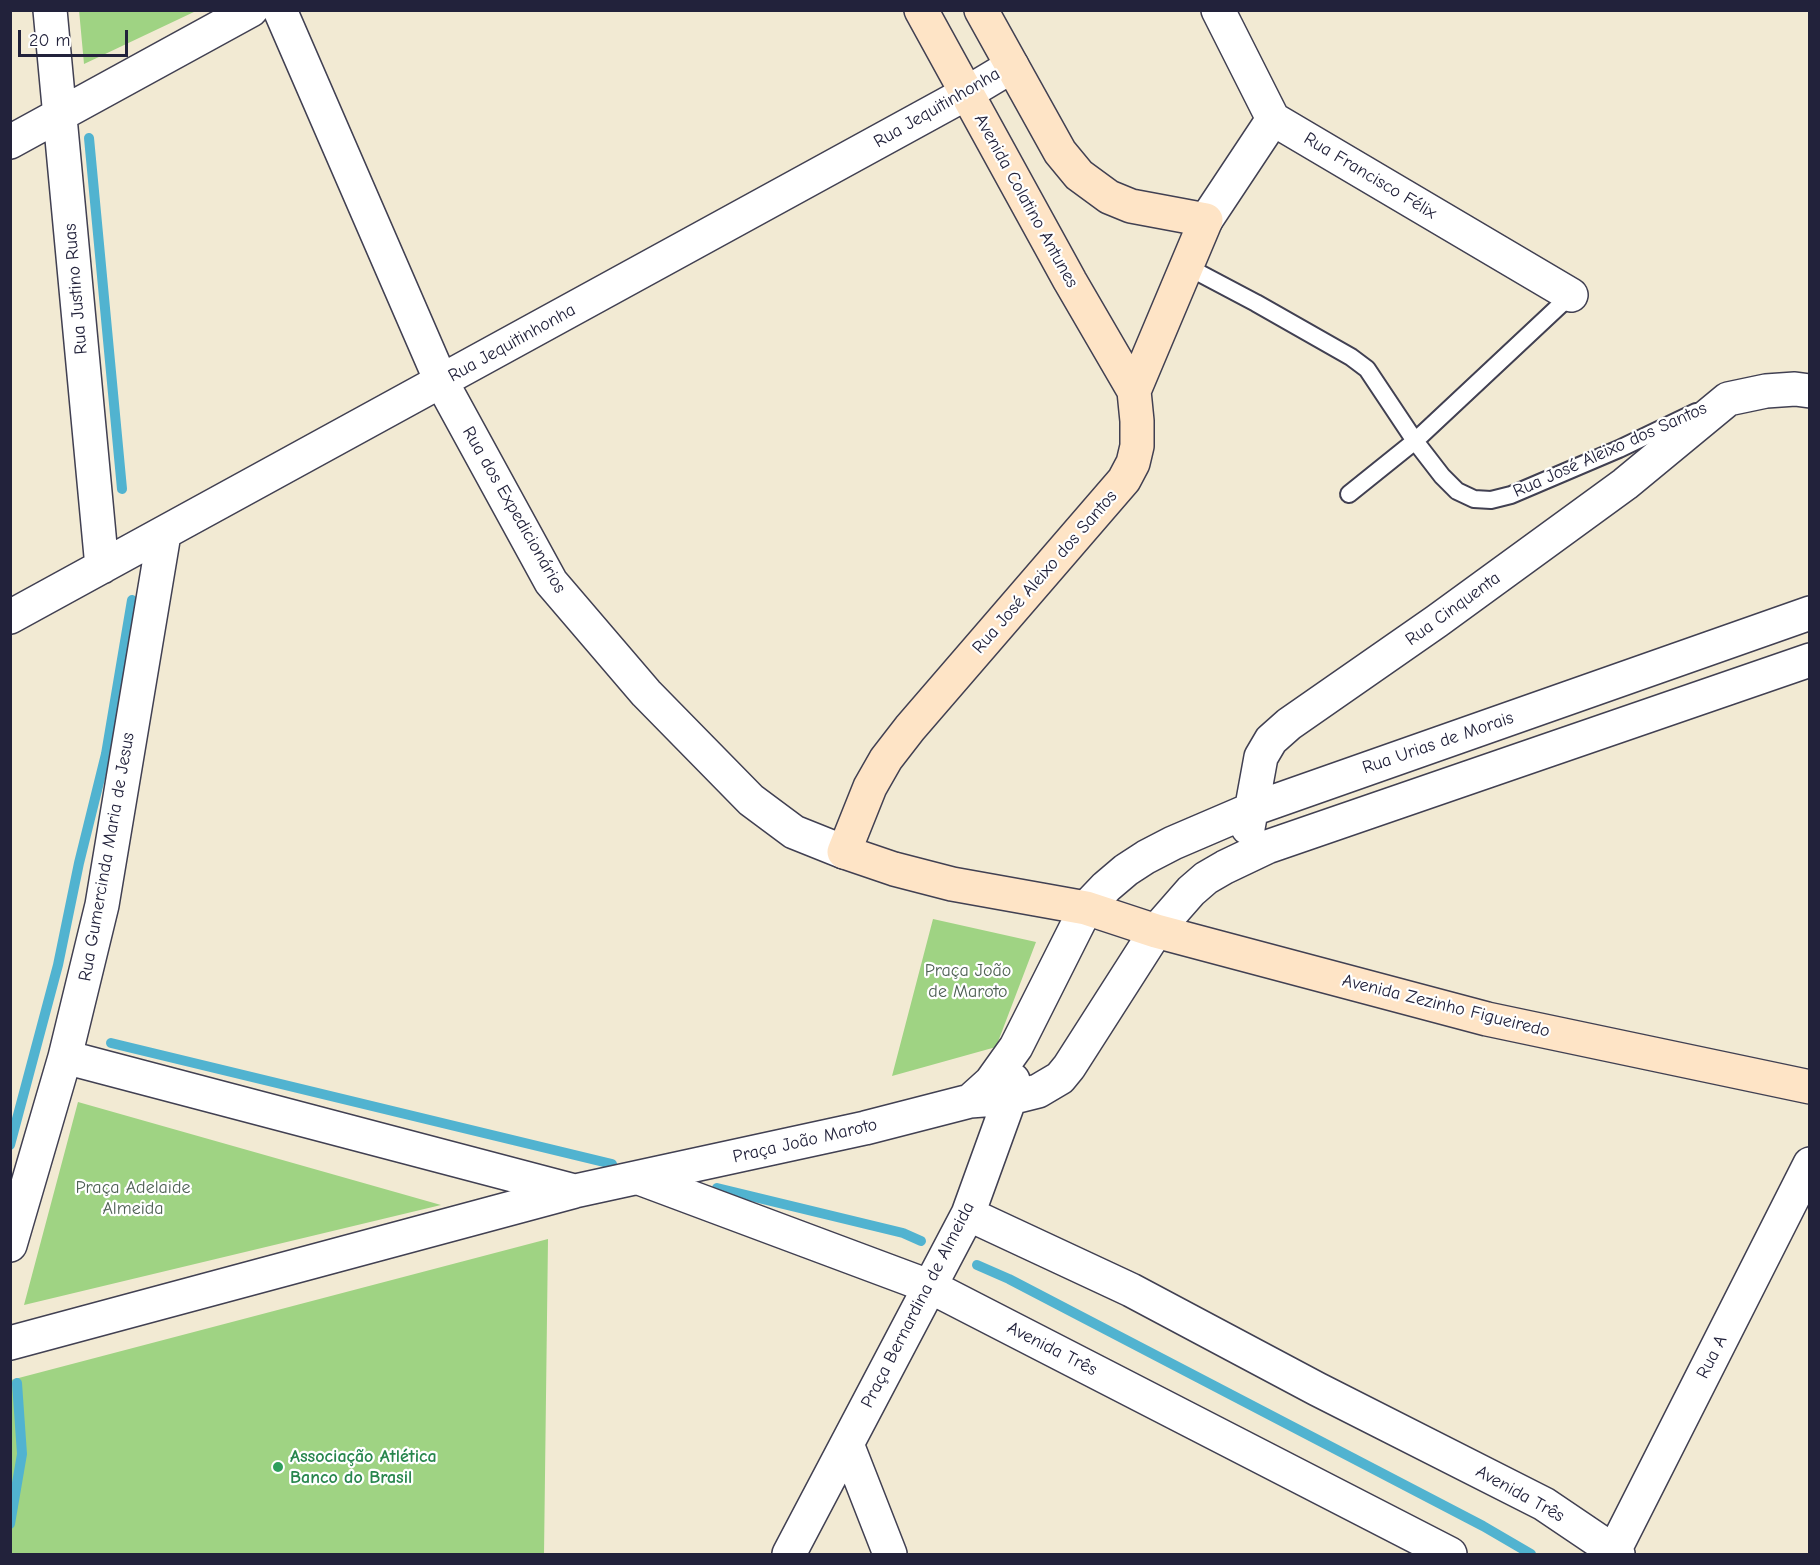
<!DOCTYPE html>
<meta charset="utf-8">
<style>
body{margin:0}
#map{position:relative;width:1820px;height:1565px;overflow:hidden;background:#f2ead3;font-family:"Comic Neue",sans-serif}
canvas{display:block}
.frame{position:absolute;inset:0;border:12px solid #22223b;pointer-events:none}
.scale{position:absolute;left:18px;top:30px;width:110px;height:27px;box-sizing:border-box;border:3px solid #22223b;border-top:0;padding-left:8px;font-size:18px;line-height:21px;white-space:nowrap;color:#22223b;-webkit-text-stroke:4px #fff;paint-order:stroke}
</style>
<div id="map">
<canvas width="1820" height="1565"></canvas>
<div class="frame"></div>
<div class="scale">20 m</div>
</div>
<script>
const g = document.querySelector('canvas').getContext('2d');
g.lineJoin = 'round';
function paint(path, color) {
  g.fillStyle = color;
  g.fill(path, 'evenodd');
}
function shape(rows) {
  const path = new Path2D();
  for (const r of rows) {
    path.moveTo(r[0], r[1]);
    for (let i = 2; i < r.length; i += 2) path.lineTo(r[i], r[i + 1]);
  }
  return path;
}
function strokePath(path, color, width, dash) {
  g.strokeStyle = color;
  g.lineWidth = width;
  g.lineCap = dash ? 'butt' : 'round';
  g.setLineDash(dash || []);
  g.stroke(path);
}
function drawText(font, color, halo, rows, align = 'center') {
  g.font = font + ' "Comic Neue",sans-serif';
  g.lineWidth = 4.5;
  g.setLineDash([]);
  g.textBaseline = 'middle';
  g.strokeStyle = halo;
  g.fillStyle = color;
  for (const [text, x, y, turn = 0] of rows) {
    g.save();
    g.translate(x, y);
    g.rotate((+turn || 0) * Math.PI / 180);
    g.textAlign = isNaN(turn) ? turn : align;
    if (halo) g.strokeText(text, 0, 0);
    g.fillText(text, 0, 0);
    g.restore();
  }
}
paint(shape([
 [79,10,196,10,196,11,84,64],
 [933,919,1036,942,996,1047,892,1076],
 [78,1102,441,1205,24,1305],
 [548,1239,544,1554,11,1554,11,1380]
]), '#9fd383');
strokePath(shape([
 [89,138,122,489],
 [111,1043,612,1164],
 [10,1145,58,965,79,863,106,754,132,600],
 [717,1188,903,1233,921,1241],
 [977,1265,1009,1279,1483,1526,1531,1554],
 [10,1524,22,1454,17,1383]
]), '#51b3d0', 10);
const lane = shape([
 [1186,266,1256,303,1351,357,1367,369,1415,441,1442,476,1457,491,1474,499,1491,500,1511,495,1619,449,1696,412],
 [1349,494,1415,441,1571,295]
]);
const street = shape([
 [50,10,102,567],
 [280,10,441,381,551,582,646,693,751,800,794,832,844,852],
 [1218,10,1273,119,1571,295],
 [10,142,251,10],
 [1206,220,1273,119],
 [10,617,967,93,1012,66],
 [1248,828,1261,757,1271,740,1289,724,1437,621,1625,484,1728,399,1766,391,1795,389,1810,391],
 [65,1057,574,1191],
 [970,1101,991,1082,1016,1047,1086,908,1106,887,1126,870,1146,857,1173,843,1250,810,1810,613],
 [639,1178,931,1287,1450,1554],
 [968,1214,1131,1290,1317,1389,1544,1504,1618,1554],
 [10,1245,65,1057,102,905,164,534],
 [10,1343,575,1191,865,1128,970,1101,1010,1098,1038,1091,1060,1078,1069,1067,1156,931,1191,891,1206,878,1225,867,1267,847,1810,660],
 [847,1444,890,1554],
 [1614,1551,1810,1164],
 [789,1554,968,1214,1010,1098,1013,1080]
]);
const secondary = shape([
 [921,10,1070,281,1134,391],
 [981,10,1060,152,1079,175,1109,197,1131,206,1206,220,1134,391,1137,421,1137,446,1133,463,1124,480,910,728,886,759,870,787,844,852,894,869,952,884,1086,908,1156,931,1487,1019,1810,1087]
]);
strokePath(lane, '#414052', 20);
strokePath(street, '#414052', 36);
strokePath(secondary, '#414052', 36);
strokePath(lane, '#fff', 16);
strokePath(street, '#fff', 33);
strokePath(secondary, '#fee4c6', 33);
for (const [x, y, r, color] of [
 [278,1467,6,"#2e9e5b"]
]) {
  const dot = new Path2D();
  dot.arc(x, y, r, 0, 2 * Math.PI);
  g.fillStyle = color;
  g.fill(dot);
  strokePath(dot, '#fff', 2);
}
drawText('18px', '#22223b', '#fff', [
 ["Rua Jequitinhonha",937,108,-30],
 ["Rua Francisco Félix",1370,176,31],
 ["Avenida Colatino Antunes",1026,201,61],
 ["Rua Justino Ruas",76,289,-95],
 ["Rua Jequitinhonha",512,343,-29],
 ["Rua José Aleixo dos Santos",1610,450,-24],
 ["Rua dos Expedicionários",514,510,60],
 ["Rua José Aleixo dos Santos",1045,572,-49],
 ["Rua Cinquenta",1453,609,-36],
 ["Rua Urias de Morais",1438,743,-19],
 ["Rua Gumercinda Maria de Jesus",107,857,-80],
 ["Avenida Zezinho Figueiredo",1446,1006,14],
 ["Praça João Maroto",805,1141,-13],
 ["Praça Bernardina de Almeida",918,1305,-63],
 ["Avenida Três",1052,1349,27],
 ["Rua A",1712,1357,-63],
 ["Avenida Três",1520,1494,29]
]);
drawText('18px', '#4e6054', '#fff', [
 ["Praça João",968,971],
 ["de Maroto",968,992],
 ["Praça Adelaide",133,1188],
 ["Almeida",133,1209]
]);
drawText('bold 18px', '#27864d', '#fff', [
 ["Associação Atlética",290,1457],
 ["Banco do Brasil",290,1478]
], 'left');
</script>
